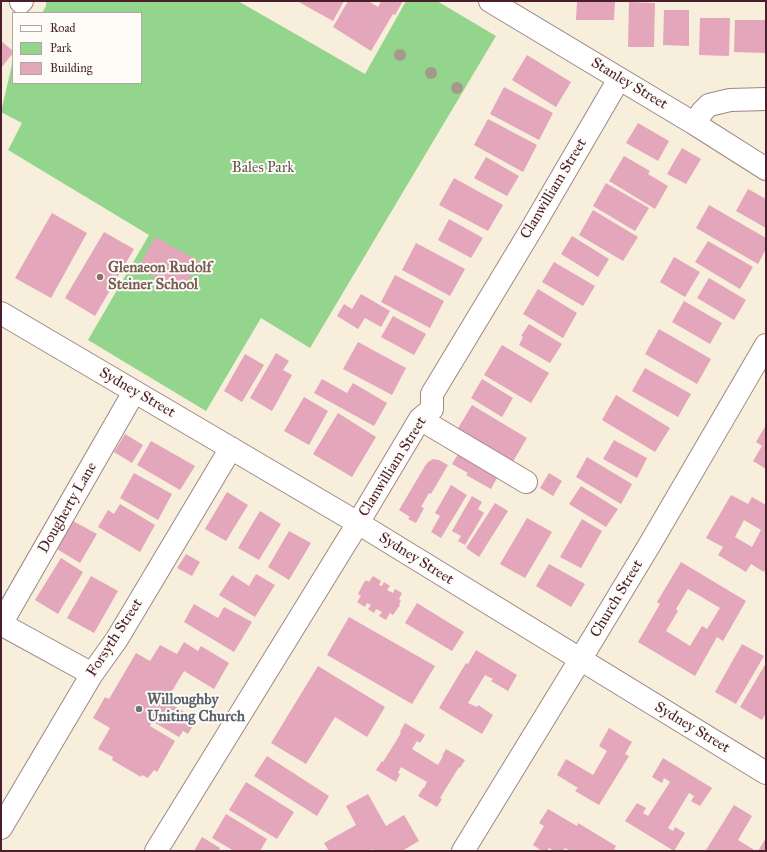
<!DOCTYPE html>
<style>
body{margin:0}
#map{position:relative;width:767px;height:852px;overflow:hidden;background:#f7eedc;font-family:"IM FELL Great Primer",serif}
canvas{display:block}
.frame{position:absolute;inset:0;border:2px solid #4a1f2b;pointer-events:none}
.legend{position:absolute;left:12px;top:12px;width:130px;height:72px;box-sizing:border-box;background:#fdfcf7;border:1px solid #b5a4a5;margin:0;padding:5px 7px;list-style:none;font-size:12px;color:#4a1f2b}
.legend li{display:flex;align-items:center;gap:8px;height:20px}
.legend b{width:20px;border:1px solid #b5a4a5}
</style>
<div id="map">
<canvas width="767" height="852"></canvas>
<div class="frame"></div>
<ul class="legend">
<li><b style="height:5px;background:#fff"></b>Road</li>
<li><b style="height:11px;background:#93d58d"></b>Park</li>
<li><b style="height:11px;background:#e4a6ba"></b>Building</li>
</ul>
</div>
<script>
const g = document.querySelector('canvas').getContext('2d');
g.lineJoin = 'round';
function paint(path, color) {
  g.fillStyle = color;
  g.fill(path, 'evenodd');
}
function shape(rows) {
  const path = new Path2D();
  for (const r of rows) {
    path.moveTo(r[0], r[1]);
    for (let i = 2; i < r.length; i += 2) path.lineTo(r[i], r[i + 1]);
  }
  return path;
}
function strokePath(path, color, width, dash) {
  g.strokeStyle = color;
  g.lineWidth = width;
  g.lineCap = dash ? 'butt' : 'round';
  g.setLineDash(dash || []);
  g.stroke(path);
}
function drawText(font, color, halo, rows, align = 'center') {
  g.font = font + ' "IM FELL Great Primer",serif';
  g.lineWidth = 4;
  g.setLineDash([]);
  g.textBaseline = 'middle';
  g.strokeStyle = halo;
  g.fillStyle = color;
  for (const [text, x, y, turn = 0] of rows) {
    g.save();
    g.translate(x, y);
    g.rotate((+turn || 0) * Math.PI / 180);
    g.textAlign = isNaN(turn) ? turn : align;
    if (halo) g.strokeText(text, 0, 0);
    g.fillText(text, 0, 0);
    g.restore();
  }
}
paint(shape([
 [46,1,238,1,365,74,406,1,437,1,496,36,310,348,261,318,206,411,88,340,149,235,8,150,22,123,1,112,13,60,13,83,141,83,141,13,42,13,46,6]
]), '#93d58d');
paint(shape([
 [297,1,344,1,333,21],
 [348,1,368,1,378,7,381,1,403,1,395,15,393,14,371,51,333,27],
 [577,1,615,1,614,20,576,20],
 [629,2,655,3,654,47,628,47],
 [664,10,689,10,689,46,663,45],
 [700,18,730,18,729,56,699,55],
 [735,20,766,20,765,53,734,52],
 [1,41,13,51,13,53,1,68],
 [527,55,571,82,556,107,512,80],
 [504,87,553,113,539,140,490,114],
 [488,119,537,145,523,172,474,145],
 [638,123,669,141,658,161,626,143],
 [682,148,701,159,686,184,667,174],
 [624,156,650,171,648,174,668,186,655,209,609,181],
 [486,157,519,176,507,196,474,178],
 [454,178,503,205,488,231,439,205],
 [606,183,649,208,635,231,593,206],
 [748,189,766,199,766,228,736,211],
 [709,205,766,238,766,249,758,264,696,228],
 [593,210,638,237,623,261,579,235],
 [52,213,87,233,51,298,15,278],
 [449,219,483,238,471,258,438,240],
 [104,232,134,249,95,316,65,298],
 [572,236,609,259,598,277,561,254],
 [155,237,199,261,182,291,138,268],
 [708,241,753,267,740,289,695,262],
 [416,243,465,269,450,296,402,270],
 [674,257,700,272,685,297,660,282],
 [554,262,595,286,583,306,542,282],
 [395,275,444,301,430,328,381,302],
 [709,278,746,300,734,320,697,298],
 [538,289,577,313,563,338,523,314],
 [361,294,390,311,381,327,365,318,358,329,337,316,344,304,352,309],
 [684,301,722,323,710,344,672,322],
 [393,316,426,334,414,355,381,337],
 [529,324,562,344,550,363,519,345,523,337,521,336],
 [659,329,711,359,697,384,645,354],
 [358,342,406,368,392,395,343,369],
 [502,345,549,373,531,403,484,375],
 [276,353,289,361,283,370,292,375,272,411,250,398],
 [245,354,264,365,242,402,224,391],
 [645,368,691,394,678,417,632,391],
 [322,379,347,393,353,383,387,403,374,426,314,393],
 [482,379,513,398,502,417,471,398],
 [616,395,670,428,655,452,602,420],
 [304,397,328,411,309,445,284,431],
 [472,405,527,438,512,463,457,430],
 [338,413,376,437,352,477,313,454],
 [766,425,766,469,753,461,762,446,756,442],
 [125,434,143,445,132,463,114,452],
 [614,440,647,458,637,478,603,459],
 [151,441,195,466,180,490,137,465],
 [460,451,499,474,491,489,466,475,468,473,452,464],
 [587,457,632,484,621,504,576,477],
 [433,459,439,460,448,465,431,494,429,493,421,507,424,508,416,523,408,519,410,517,399,510,425,466,428,462],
 [134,473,172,494,158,520,120,498],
 [549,473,562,481,553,496,540,488],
 [451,485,467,495,441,538,431,532,440,516,435,513],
 [581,486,618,509,606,527,569,504],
 [227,492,248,505,226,541,205,529],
 [731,495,748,504,752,497,766,505,766,568,764,572,751,564,746,572,718,555,723,547,706,538],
 [744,520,761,530,752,547,735,537],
 [472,496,482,502,478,509,484,513,465,545,458,541,461,536,452,531],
 [495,503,508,511,479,557,466,548],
 [120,504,155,525,140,552,98,527,108,510,114,514],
 [260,511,281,524,259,560,238,548],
 [527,518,552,532,525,578,500,564],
 [582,519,602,531,581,568,560,557],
 [73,521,97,534,80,563,57,549],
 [289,531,311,543,289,580,268,567],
 [186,554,200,562,192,576,177,568],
 [61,558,83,572,58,614,35,600],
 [681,562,746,601,723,641,717,637,695,676,638,642,660,604,657,602],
 [688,589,720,608,707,629,702,626,690,646,666,631,678,611,676,609],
 [549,564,585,584,571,607,536,586],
 [256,574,275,585,255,617,219,595,232,575,249,586],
 [91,576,118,591,94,633,67,618],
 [373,576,381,581,379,585,382,586,384,582,390,586,387,590,393,593,395,589,402,593,399,599,401,601,399,604,400,605,393,615,390,613,386,620,379,616,382,612,376,609,374,613,368,609,371,605,367,603,365,607,357,602,361,596,358,594,363,584,366,580,369,582],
 [417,603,464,632,452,651,405,623],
 [194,604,218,618,224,607,252,622,234,652,184,622],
 [349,617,435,666,412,704,327,655],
 [184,642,198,651,201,646,229,663,214,689,184,671,166,701,191,716,188,721,194,724,188,734,183,731,179,737,152,721,150,726,175,741,157,772,154,770,148,778,142,775,141,777,112,760,113,757,98,749,110,728,93,718,105,697,109,699,136,653,150,661,160,645,177,654],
 [742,644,764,656,736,704,715,692],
 [476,650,517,675,508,691,491,681,493,679,485,675,468,703,477,707,478,705,493,715,482,734,439,708,466,663,468,664],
 [766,663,766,713,762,720,740,707],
 [318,666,385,707,367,737,335,717,306,764,271,743],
 [405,723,425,735,420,743,417,741,412,749,438,765,443,756,442,756,446,749,465,760,460,768,459,767,440,798,442,799,437,807,418,796,423,788,424,788,427,782,401,767,398,773,400,774,396,782,376,770,382,761,383,762,401,733,400,732],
 [609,728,632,742,625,754,629,756,599,805,575,791,578,788,557,775,566,759,593,775,607,751,599,746],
 [267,756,329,796,317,816,254,776],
 [663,758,712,788,700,806,691,801,694,796,689,793,668,828,673,831,675,827,685,833,674,851,625,821,637,803,646,808,643,813,648,816,670,782,664,778,662,783,652,777],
 [246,782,294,812,277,839,229,810],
 [368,794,386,826,404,815,419,841,402,851,374,851,373,849,369,851,329,851,324,843,356,825,346,806],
 [734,805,752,816,738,840,756,851,708,851,706,850],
 [548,809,577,826,578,823,616,846,614,849,618,851,571,851,565,848,563,851,554,851,549,848,547,851,542,851,533,845,544,826,539,823],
 [226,814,267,839,260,851,234,851,212,838],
 [202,837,220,848,219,851,194,851],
 [766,838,766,851,758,851]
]), '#e4a6ba');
const minor = shape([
 [490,1,695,124,766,169],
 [21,2,22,1],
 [695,124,702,112,709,105,730,100,766,99],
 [1,313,358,523,766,773],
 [420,419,526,482],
 [1,624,134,392],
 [1,624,92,674],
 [1,828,92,674,117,639,231,448],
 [156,851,358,523,420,419,432,409,432,394,531,230,619,79],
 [463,851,580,660,650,544,766,345]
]);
strokePath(minor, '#a08684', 24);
strokePath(minor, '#fff', 22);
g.fillStyle = '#a49a8b';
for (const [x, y] of [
 [400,55],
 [431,73],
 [457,88]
]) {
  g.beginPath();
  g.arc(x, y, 6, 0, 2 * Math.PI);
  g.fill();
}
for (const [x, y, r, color] of [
 [100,277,4,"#8d6e63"],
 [139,709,4,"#6b7280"]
]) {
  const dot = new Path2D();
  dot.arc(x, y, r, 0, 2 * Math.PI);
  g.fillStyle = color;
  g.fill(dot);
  strokePath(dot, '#fdfcf7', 1.5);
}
drawText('15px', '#4a1f2b', '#fdfcf7', [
 ["Stanley Street",629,84,31],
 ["Clanwilliam Street",554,189,-59],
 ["Sydney Street",137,393,30],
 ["Clanwilliam Street",393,467,-58],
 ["Dougherty Lane",68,508,-60],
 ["Sydney Street",416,559,32],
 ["Church Street",617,599,-59],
 ["Forsyth Street",115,638,-57],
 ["Sydney Street",692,728,31]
]);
drawText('15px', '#605648', '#fdfcf7', [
 ["Bales Park",263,168]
]);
drawText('bold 15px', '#785e54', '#fdfcf7', [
 ["Glenaeon Rudolf",108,268],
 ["Steiner School",108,285]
], 'left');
drawText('bold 15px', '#5b616d', '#fdfcf7', [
 ["Willoughby",147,700],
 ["Uniting Church",147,717]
], 'left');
</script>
